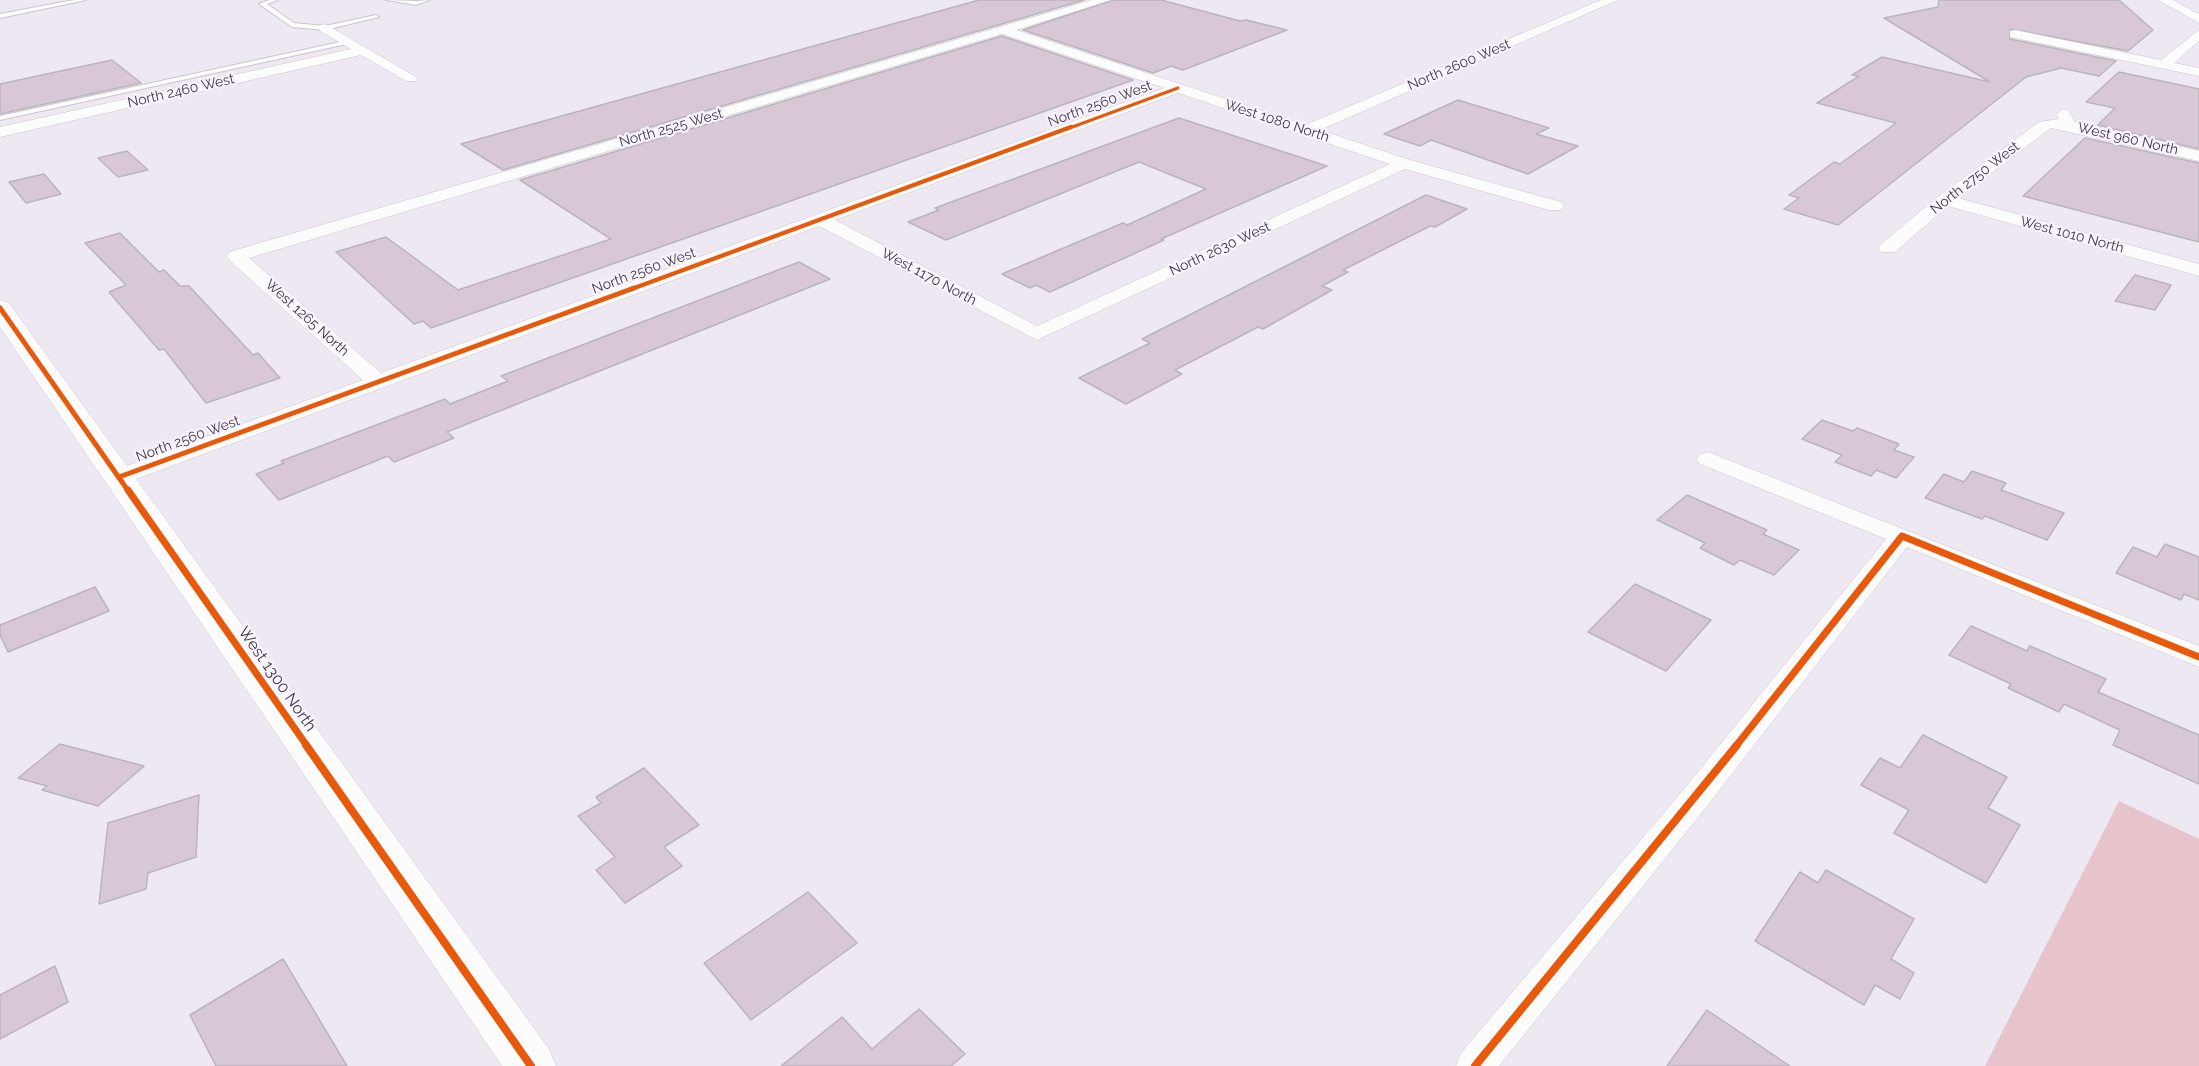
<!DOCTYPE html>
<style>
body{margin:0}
canvas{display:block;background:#ede8f1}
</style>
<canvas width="2199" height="1066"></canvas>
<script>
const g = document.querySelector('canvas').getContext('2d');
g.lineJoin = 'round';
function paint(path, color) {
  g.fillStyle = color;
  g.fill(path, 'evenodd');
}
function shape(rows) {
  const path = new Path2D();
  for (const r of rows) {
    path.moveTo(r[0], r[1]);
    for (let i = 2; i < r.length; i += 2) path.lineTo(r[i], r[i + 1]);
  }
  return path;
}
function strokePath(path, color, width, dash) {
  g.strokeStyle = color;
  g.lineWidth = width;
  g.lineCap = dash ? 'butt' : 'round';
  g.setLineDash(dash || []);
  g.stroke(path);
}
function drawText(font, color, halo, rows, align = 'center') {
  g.font = font + ' Raleway,sans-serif';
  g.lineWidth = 4.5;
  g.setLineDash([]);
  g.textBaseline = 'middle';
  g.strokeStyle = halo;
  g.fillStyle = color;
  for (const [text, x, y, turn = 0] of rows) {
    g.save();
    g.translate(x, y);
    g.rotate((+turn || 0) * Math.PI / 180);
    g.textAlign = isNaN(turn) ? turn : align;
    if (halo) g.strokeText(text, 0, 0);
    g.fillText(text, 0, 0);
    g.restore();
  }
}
paint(shape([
 [2119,801,2199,839,2199,1066,1985,1066]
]), '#e7c4cc');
const building = shape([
 [979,0,1084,0,503,170,461,144,979,0],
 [1113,0,1161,0,1240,21,1246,20,1287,30,1183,70,1171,66,1153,73,1023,30,1113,0],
 [1939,0,2119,0,2153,30,2128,51,2010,29,2010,39,2116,61,2099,76,2061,68,2026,77,1838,225,1784,209,1799,198,1789,195,1834,162,1840,164,1896,123,1817,103,1859,76,1852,75,1882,57,1990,82,1884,18,1938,7,1939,0],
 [1002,36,1133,80,431,328,423,321,414,324,336,252,386,237,458,290,611,239,520,180,1002,36],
 [112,60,141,83,0,114,0,84,112,60],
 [2119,72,2199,89,2199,149,2098,125,2115,108,2086,102,2119,72],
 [1458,100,1549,128,1536,134,1578,146,1528,174,1431,140,1420,146,1384,134,1458,100],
 [1179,118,1327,166,1161,239,1164,240,1050,292,1036,285,1030,288,1002,274,1123,223,1127,225,1206,189,1139,162,946,240,908,222,939,210,935,208,1179,118],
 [2085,138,2199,163,2199,242,2023,196,2085,138],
 [127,151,148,170,118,177,98,158,127,151],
 [44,174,61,194,26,203,9,182,44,174],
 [1426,195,1467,209,1435,227,1430,226,1343,270,1348,272,1322,286,1332,290,1263,329,1258,327,1175,370,1182,374,1126,404,1079,378,1150,343,1142,339,1426,195],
 [120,233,159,272,164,270,180,286,189,286,253,355,258,353,280,378,206,403,164,349,159,350,109,292,126,285,85,243,120,233],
 [799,262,830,279,447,432,454,438,394,462,388,456,279,500,256,474,284,463,281,461,445,399,450,404,508,381,501,376,799,262],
 [2135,275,2171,285,2155,310,2115,301,2135,275],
 [1822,420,1853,431,1857,428,1899,444,1894,450,1914,457,1896,478,1876,470,1871,476,1835,462,1842,455,1802,439,1822,420],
 [1972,471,2006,483,2001,490,2064,513,2047,540,1985,516,1982,519,1925,498,1944,474,1964,482,1972,471],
 [1687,495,1767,530,1763,534,1799,550,1774,575,1740,560,1734,565,1700,548,1705,543,1657,520,1687,495],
 [2165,544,2199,557,2199,600,2184,594,2181,600,2116,573,2133,547,2157,557,2165,544],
 [1635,584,1711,620,1666,671,1588,632,1635,584],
 [95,587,109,611,8,652,0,635,0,625,95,587],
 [1971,626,2027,651,2030,646,2106,679,2098,692,2199,735,2199,784,2113,745,2120,730,2064,704,2059,712,2008,688,2011,684,1949,655,1971,626],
 [1923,735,2007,777,1988,808,2020,825,1986,883,1894,833,1909,810,1861,785,1880,758,1900,768,1923,735],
 [60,744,144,766,98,806,42,790,47,786,18,778,60,744],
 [644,768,699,825,664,847,682,866,625,903,596,870,615,857,578,816,601,803,596,797,644,768],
 [199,795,196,857,148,873,146,889,99,904,108,823,199,795],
 [1826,870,1914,919,1891,959,1914,973,1900,999,1875,985,1864,1005,1755,941,1800,872,1818,883,1826,870],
 [808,892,857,943,751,1020,704,963,808,892],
 [283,959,347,1066,216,1066,190,1015,283,959],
 [55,966,68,1002,0,1039,0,995,55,966],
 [919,1009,965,1054,951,1066,781,1066,842,1017,872,1049,919,1009],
 [1707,1010,1790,1066,1667,1066,1707,1010]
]);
paint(building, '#d8c8d6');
strokePath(building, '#bab5bb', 1.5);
const lane = shape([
 [74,0,86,0,0,18,0,14,74,0],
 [269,0,278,0,267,4,294,23,325,26,376,15,379,17,325,30,292,27,259,4,269,0],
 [386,0,416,1,430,0,416,5,386,0],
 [349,40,351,41,351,43,0,120,0,116,349,40]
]);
const street = shape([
 [1092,0,1111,0,1016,30,1305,125,1601,0,1618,0,1320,130,1410,160,1561,202,1564,206,1561,210,1549,210,1405,169,1037,340,819,226,128,482,119,484,110,482,107,477,110,472,363,380,229,260,227,256,229,252,1092,0],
 [1002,34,1164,88,381,373,249,258,1002,34],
 [1178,93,1390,164,1037,326,835,220,1178,93],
 [2158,0,2173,0,2199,14,2199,23,2158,0],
 [325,24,418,78,416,81,406,81,361,55,0,137,0,127,351,49,320,31,320,25,325,24],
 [2015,30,2161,60,2199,30,2199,41,2174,63,2199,68,2199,76,2010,37,2010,31,2015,30],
 [2064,109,2069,111,2075,122,2199,151,2199,161,2051,128,1958,198,2199,264,2199,276,1948,206,1895,252,1881,252,1879,248,1881,244,1939,196,2039,122,2059,119,2056,114,2064,109],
 [1708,452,2199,646,2199,667,1907,547,1711,801,1499,1066,1456,1066,1461,1053,1689,783,1886,539,1700,464,1696,459,1700,454,1708,452]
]);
const secondary = shape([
 [0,300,9,303,549,1049,556,1066,502,1066,0,327,0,300]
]);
strokePath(lane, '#cac6cd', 2);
strokePath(street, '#cac6cd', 1);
strokePath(secondary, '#cac6cd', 1);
paint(lane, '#fcfcfd');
paint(street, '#fcfcfd');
paint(secondary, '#fcfcfd');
strokePath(shape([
 [1067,129,1178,88]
]), '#e8590c', 3);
strokePath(shape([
 [629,290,1071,127]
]), '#e8590c', 4);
strokePath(shape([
 [0,308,129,492],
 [119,477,634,288]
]), '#e8590c', 5);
strokePath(shape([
 [128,490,307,746],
 [1736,746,1902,536,2199,657]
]), '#e8590c', 7);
strokePath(shape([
 [306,745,531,1066],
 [1475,1066,1737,745]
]), '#e8590c', 8);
drawText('14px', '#3f3b42', '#f8f3fd', [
 ["North 2600 West",1459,65,-23],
 ["North 2460 West",181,91,-13],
 ["North 2560 West",1100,104,-20],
 ["West 1080 North",1277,121,18],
 ["North 2525 West",671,128,-16],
 ["West 960 North",2128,139,13],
 ["North 2750 West",1975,178,-38],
 ["West 1010 North",2072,235,15],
 ["North 2630 West",1220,249,-25],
 ["North 2560 West",644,271,-20],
 ["West 1170 North",929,277,28],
 ["West 1265 North",307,318,42],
 ["North 2560 West",188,439,-20]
]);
drawText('16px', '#3f3b42', '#f8f3fd', [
 ["West 1300 North",277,679,55]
]);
</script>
